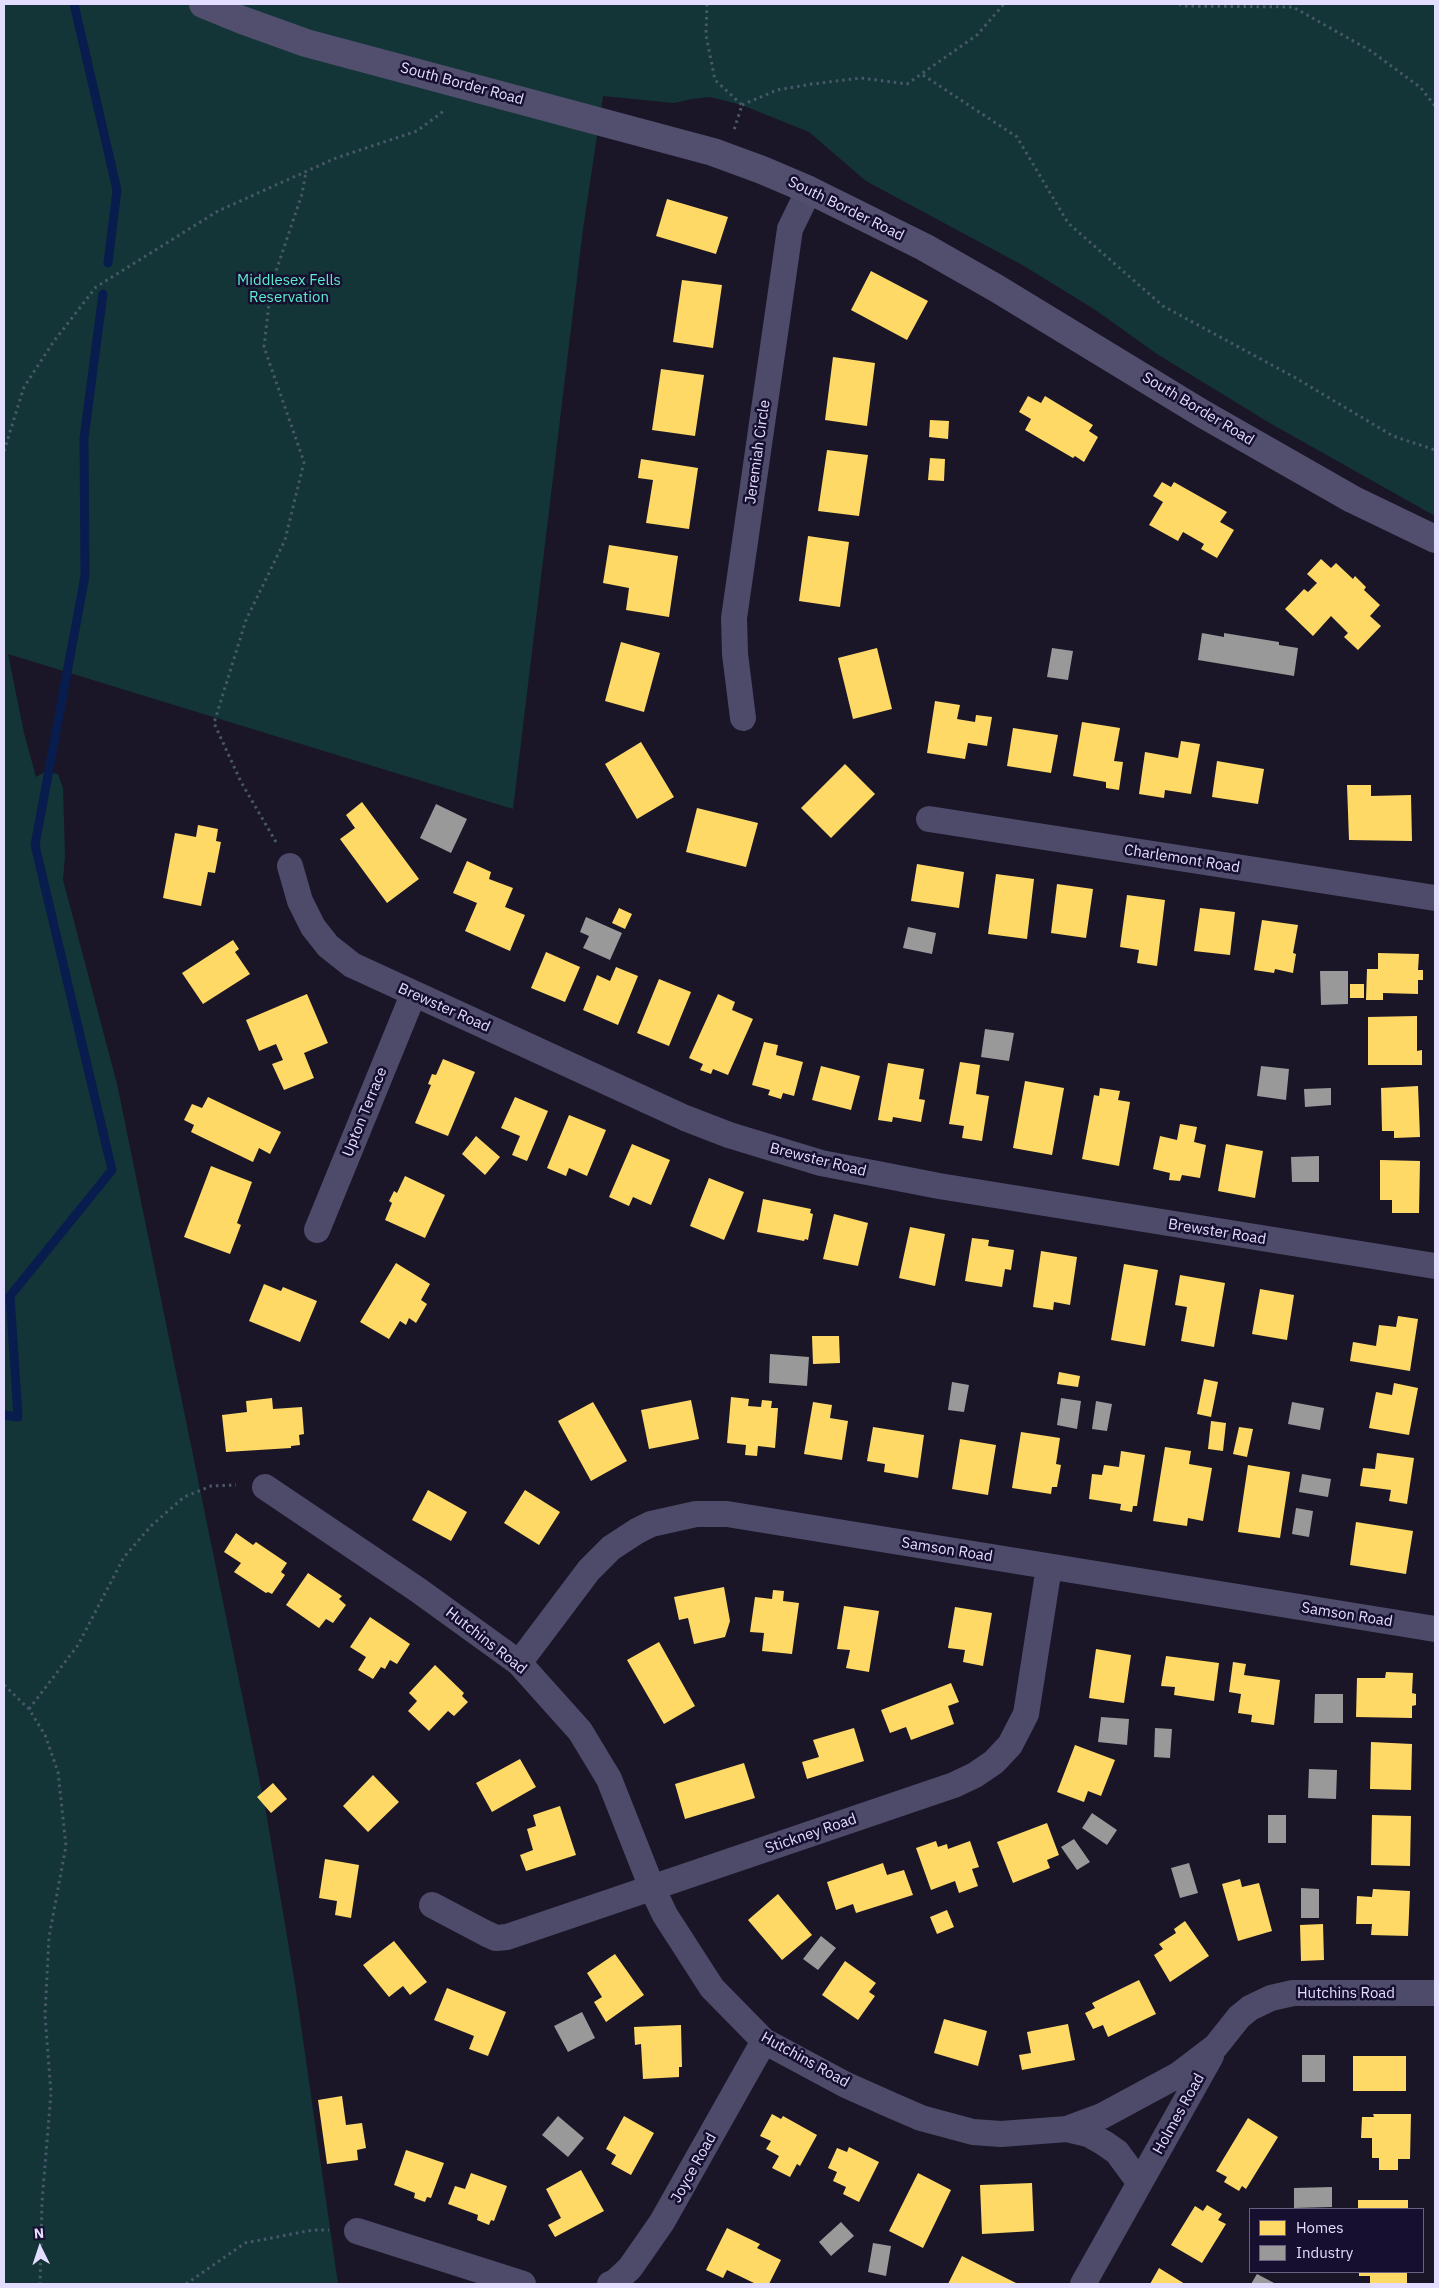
<!DOCTYPE html>
<style>
body{margin:0}
#map{position:relative;width:1439px;height:2288px;overflow:hidden;background:#1a1628;font-family:"IBM Plex Sans",sans-serif}
canvas{display:block}
.frame{position:absolute;inset:0;border:5px solid #e3ddff;pointer-events:none}
.legend{position:absolute;left:1249px;top:2208px;width:175px;height:65px;box-sizing:border-box;background:#160f2f;border:1px solid #686182;margin:0;padding:6px 9px;list-style:none;font-size:15px;color:#e3ddff}
.legend li{display:flex;align-items:center;gap:10px;height:25px}
.legend b{width:25px;border:1px solid #686182}
.north{position:absolute;left:15px;top:2223px;width:50px;height:50px;-webkit-text-stroke:4px #160f2f;paint-order:stroke;rotate:356deg;font-size:14px;font-weight:700;line-height:20px;text-align:center;color:#e3ddff}
.north::after{content:'';display:block;margin:auto;width:18px;height:22px;background:#e3ddff;clip-path:polygon(50% 0,100% 100%,50% 72%,0 100%)}
</style>
<div id="map">
<canvas width="1439" height="2288"></canvas>
<div class="frame"></div>
<ul class="legend">
<li><b style="height:14px;background:#ffd966"></b>Homes</li>
<li><b style="height:14px;background:#999"></b>Industry</li>
</ul>
<div class="north">N</div>
</div>
<script>
const g = document.querySelector('canvas').getContext('2d');
g.lineJoin = 'round';
function paint(path, color) {
  g.fillStyle = color;
  g.fill(path, 'evenodd');
}
function shape(rows) {
  const path = new Path2D();
  for (const r of rows) {
    path.moveTo(r[0], r[1]);
    for (let i = 2; i < r.length; i += 2) path.lineTo(r[i], r[i + 1]);
  }
  return path;
}
function strokePath(path, color, width, dash) {
  g.strokeStyle = color;
  g.lineWidth = width;
  g.lineCap = dash ? 'butt' : 'round';
  g.setLineDash(dash || []);
  g.stroke(path);
}
function drawText(font, color, halo, rows, align = 'center') {
  g.font = font + ' "IBM Plex Sans",sans-serif';
  g.lineWidth = 5;
  g.setLineDash([]);
  g.textBaseline = 'middle';
  g.strokeStyle = halo;
  g.fillStyle = color;
  for (const [text, x, y, turn = 0] of rows) {
    g.save();
    g.translate(x, y);
    g.rotate((+turn || 0) * Math.PI / 180);
    g.textAlign = isNaN(turn) ? turn : align;
    if (halo) g.strokeText(text, 0, 0);
    g.fillText(text, 0, 0);
    g.restore();
  }
}
paint(shape([
 [4,4,1435,4,1435,516,1268,422,1157,354,1094,309,1024,266,866,181,809,132,742,105,710,97,692,99,674,103,603,96,583,229,513,809,8,654,24,733,36,777,45,772,58,774,63,788,65,856,63,880,117,1084,266,1812,295,1984,338,2284,4,2284]
]), '#133538');
paint(shape([
 [667,199,728,217,716,254,656,236],
 [871,271,928,301,907,340,851,310],
 [682,280,722,285,713,348,673,342],
 [833,357,875,363,867,426,825,420],
 [661,369,704,375,695,436,652,430],
 [1028,396,1041,403,1045,396,1093,425,1089,431,1098,437,1084,462,1075,456,1073,458,1025,430,1031,419,1019,412],
 [930,420,949,421,948,439,929,437],
 [827,450,868,455,859,516,818,511],
 [930,458,945,459,944,481,928,480],
 [641,459,698,468,689,529,646,523,653,480,638,478],
 [1162,482,1171,487,1174,482,1227,512,1220,522,1234,530,1217,558,1201,549,1204,544,1183,532,1178,541,1149,525,1163,502,1153,496],
 [808,536,849,542,840,607,799,601],
 [609,545,678,556,669,617,626,610,629,588,603,583],
 [1321,559,1331,568,1336,563,1353,579,1355,576,1366,587,1364,590,1380,605,1370,616,1381,626,1358,650,1344,637,1348,633,1331,616,1313,636,1285,609,1304,589,1308,592,1317,583,1307,574],
 [621,642,660,653,644,712,605,701],
 [877,648,892,709,853,719,838,658],
 [935,701,960,705,957,719,975,722,976,715,992,717,987,746,968,743,965,759,927,753],
 [1082,722,1120,728,1114,761,1123,762,1119,790,1106,788,1106,782,1073,776],
 [1013,728,1058,735,1051,773,1007,766],
 [1181,741,1200,744,1191,794,1165,790,1164,798,1139,794,1145,752,1178,758],
 [641,742,674,797,637,819,605,764],
 [1217,761,1264,769,1258,804,1212,797],
 [845,764,875,794,831,838,801,808],
 [1347,785,1371,785,1371,796,1411,795,1412,841,1349,840],
 [362,802,419,879,387,903,340,839,355,828,346,815],
 [697,808,758,823,746,867,686,852],
 [198,825,218,829,216,841,221,842,215,873,208,872,201,906,163,898,175,833,196,837],
 [467,861,491,872,489,879,513,888,505,907,525,915,510,951,465,931,477,903,453,893],
 [917,864,964,872,959,908,911,901],
 [996,874,1034,879,1027,939,988,934],
 [1057,884,1093,889,1086,938,1051,933],
 [1127,895,1165,900,1157,966,1137,963,1139,950,1120,947],
 [619,908,632,914,625,929,612,923],
 [1200,908,1235,912,1230,955,1194,951],
 [1262,920,1298,925,1293,953,1296,954,1293,973,1275,969,1274,973,1254,970],
 [233,940,239,949,235,952,250,974,203,1004,182,973],
 [546,952,580,967,565,1002,531,988],
 [1378,953,1419,954,1418,970,1423,970,1423,980,1418,980,1418,994,1383,993,1383,1000,1366,1000,1367,969,1378,969],
 [616,967,638,976,618,1025,583,1010,597,975,610,981],
 [659,979,691,992,669,1046,637,1033],
 [1350,984,1364,984,1364,998,1350,998],
 [307,994,328,1043,304,1053,314,1078,284,1090,272,1064,283,1060,276,1044,259,1051,246,1020],
 [718,994,735,1002,732,1010,753,1019,728,1075,713,1069,711,1074,700,1070,703,1064,689,1058],
 [1417,1016,1417,1051,1422,1050,1422,1065,1368,1065,1368,1017],
 [764,1042,778,1045,776,1055,803,1062,794,1096,783,1093,781,1099,768,1095,770,1090,752,1085],
 [443,1059,475,1072,448,1136,415,1123,431,1085,428,1084,432,1074,436,1075],
 [960,1062,980,1065,976,1094,989,1096,982,1141,962,1138,964,1126,949,1124],
 [888,1063,924,1069,919,1099,925,1100,921,1122,893,1117,892,1122,878,1120],
 [821,1066,860,1076,851,1110,812,1100],
 [1025,1081,1064,1088,1052,1155,1013,1148],
 [1418,1086,1420,1137,1394,1138,1394,1131,1382,1131,1381,1088],
 [1100,1088,1120,1091,1118,1100,1130,1102,1119,1166,1082,1159,1094,1095,1099,1096],
 [208,1097,281,1132,270,1154,259,1148,253,1162,191,1132,194,1125,184,1120,192,1104,202,1108],
 [515,1097,548,1111,527,1161,512,1155,520,1136,501,1128],
 [569,1115,606,1130,587,1176,569,1168,566,1176,547,1168],
 [1180,1124,1197,1127,1194,1142,1206,1145,1200,1178,1182,1175,1180,1181,1169,1180,1170,1173,1153,1169,1160,1136,1177,1140],
 [476,1136,500,1157,485,1175,462,1154],
 [632,1144,670,1160,651,1205,633,1197,629,1206,609,1197],
 [1226,1144,1263,1151,1255,1198,1218,1191],
 [1380,1160,1420,1161,1419,1213,1392,1213,1392,1200,1380,1200],
 [211,1166,252,1182,237,1223,241,1225,230,1254,184,1237],
 [405,1176,445,1195,425,1238,385,1220,392,1203,389,1201,394,1191,397,1193],
 [709,1178,744,1192,724,1240,690,1226],
 [763,1199,811,1209,810,1213,813,1214,808,1240,805,1239,804,1241,757,1232],
 [834,1214,868,1223,858,1266,823,1259],
 [910,1227,945,1234,935,1286,899,1278],
 [972,1238,989,1240,988,1246,1014,1250,1011,1270,1005,1269,1002,1287,965,1281],
 [1041,1251,1077,1257,1070,1305,1054,1302,1053,1310,1033,1307],
 [396,1263,430,1284,421,1300,427,1304,416,1323,409,1318,406,1325,400,1321,389,1339,360,1322],
 [1124,1264,1158,1270,1145,1346,1111,1340],
 [1180,1275,1225,1283,1214,1347,1181,1341,1187,1307,1175,1305],
 [264,1284,281,1291,283,1287,317,1301,300,1342,249,1321],
 [1260,1289,1294,1295,1287,1340,1252,1334],
 [1398,1316,1418,1319,1410,1371,1350,1361,1353,1342,1376,1346,1379,1325,1396,1327],
 [812,1336,839,1336,840,1363,813,1364],
 [1059,1372,1080,1376,1078,1387,1057,1384],
 [1204,1379,1218,1382,1211,1417,1197,1414],
 [1394,1383,1418,1388,1409,1435,1369,1428,1376,1392,1392,1395],
 [731,1397,749,1399,748,1406,761,1407,762,1400,772,1401,771,1408,778,1408,775,1448,758,1446,757,1456,745,1455,746,1445,727,1443],
 [272,1398,273,1409,302,1407,304,1434,299,1435,300,1445,291,1446,291,1448,226,1452,222,1415,247,1412,246,1401],
 [691,1400,699,1439,649,1449,641,1410],
 [593,1402,627,1461,591,1481,558,1421],
 [813,1402,832,1405,830,1418,848,1421,842,1460,804,1454],
 [1211,1421,1226,1423,1223,1451,1208,1449],
 [873,1427,924,1435,918,1478,884,1472,885,1464,867,1461],
 [1239,1427,1253,1429,1247,1457,1233,1454],
 [1021,1432,1060,1438,1056,1464,1061,1465,1057,1487,1052,1487,1051,1494,1012,1488],
 [960,1439,996,1445,988,1495,952,1489],
 [1165,1447,1191,1451,1189,1464,1212,1468,1203,1521,1188,1518,1187,1526,1153,1521],
 [1121,1451,1145,1455,1137,1506,1133,1506,1132,1512,1120,1510,1121,1504,1089,1499,1092,1474,1102,1475,1104,1465,1119,1467],
 [1377,1453,1414,1458,1407,1504,1389,1501,1391,1490,1360,1486,1363,1468,1375,1469],
 [1248,1465,1290,1472,1280,1538,1238,1532],
 [428,1490,467,1512,451,1541,412,1520],
 [525,1490,560,1512,539,1545,504,1523],
 [1356,1522,1413,1531,1406,1574,1350,1565],
 [236,1533,253,1545,256,1542,287,1563,281,1572,285,1575,272,1594,268,1592,266,1593,234,1572,241,1563,224,1552],
 [308,1573,342,1596,339,1599,346,1605,333,1623,326,1619,319,1628,286,1605],
 [724,1587,730,1621,725,1637,694,1644,688,1618,679,1620,674,1597],
 [773,1590,784,1591,783,1601,799,1603,792,1654,762,1651,764,1633,750,1632,755,1597,772,1599],
 [844,1606,879,1611,869,1672,846,1668,850,1650,837,1649],
 [955,1607,992,1613,983,1666,963,1662,965,1650,948,1648],
 [370,1617,410,1644,397,1664,390,1660,385,1669,381,1667,373,1679,358,1670,366,1657,350,1647],
 [659,1642,695,1706,664,1724,627,1660],
 [1096,1649,1131,1655,1124,1703,1089,1698],
 [1166,1656,1219,1663,1214,1701,1174,1695,1175,1687,1161,1686],
 [1233,1662,1246,1664,1244,1675,1280,1680,1274,1725,1251,1722,1252,1715,1238,1713,1241,1694,1229,1692],
 [435,1665,464,1693,462,1696,468,1702,454,1716,448,1711,429,1731,408,1711,417,1701,409,1693],
 [1386,1672,1413,1673,1412,1693,1416,1694,1416,1705,1412,1706,1412,1718,1356,1717,1357,1678,1385,1678],
 [951,1683,959,1702,948,1706,954,1724,911,1740,906,1727,890,1733,881,1710],
 [854,1728,864,1761,807,1779,802,1762,819,1757,813,1740],
 [1371,1742,1412,1744,1411,1790,1370,1789],
 [1075,1745,1115,1760,1101,1796,1088,1791,1084,1802,1057,1792],
 [520,1759,536,1787,492,1812,476,1783],
 [744,1763,755,1798,685,1819,675,1784],
 [373,1775,399,1802,368,1832,343,1806],
 [273,1783,287,1799,271,1813,257,1797],
 [560,1806,576,1855,526,1871,520,1855,533,1850,527,1829,536,1826,533,1815],
 [1372,1815,1411,1816,1410,1866,1371,1865],
 [1047,1823,1059,1855,1047,1860,1050,1868,1013,1883,997,1842],
 [936,1841,938,1847,947,1844,948,1849,970,1841,979,1867,972,1869,978,1886,959,1893,955,1881,931,1890,916,1848],
 [325,1859,359,1865,351,1918,335,1915,337,1901,319,1898],
 [883,1863,887,1875,904,1870,913,1895,856,1913,853,1904,836,1910,827,1882],
 [1240,1879,1242,1887,1259,1883,1272,1931,1238,1941,1222,1884],
 [1373,1889,1410,1891,1408,1936,1371,1935,1372,1924,1356,1924,1357,1896,1372,1897],
 [778,1894,812,1935,782,1960,748,1920],
 [947,1910,954,1927,937,1934,930,1917],
 [1185,1921,1209,1956,1170,1982,1154,1955,1163,1949,1159,1944,1176,1933,1174,1929],
 [1323,1924,1324,1960,1301,1961,1300,1925],
 [394,1941,427,1982,410,1995,403,1986,389,1997,363,1965],
 [615,1954,644,1995,606,2022,594,2002,602,1997,587,1973],
 [845,1961,876,1983,869,1992,875,1996,858,2020,822,1995],
 [1139,1980,1156,2014,1108,2037,1103,2025,1093,2029,1085,2013,1095,2008,1092,2003],
 [447,1988,506,2012,488,2056,469,2049,474,2036,434,2020],
 [944,2019,987,2031,978,2066,934,2053],
 [1068,2024,1075,2060,1022,2070,1019,2055,1031,2053,1027,2032],
 [681,2025,682,2067,679,2067,679,2077,643,2079,641,2044,635,2045,634,2027],
 [1353,2056,1406,2056,1406,2091,1353,2091],
 [342,2096,346,2125,362,2123,366,2148,357,2150,358,2160,327,2164,318,2100],
 [772,2114,781,2119,783,2116,817,2135,800,2166,797,2164,790,2177,772,2168,779,2156,766,2149,771,2141,760,2136],
 [1373,2114,1411,2114,1410,2159,1398,2159,1398,2170,1379,2170,1379,2158,1372,2158,1372,2138,1361,2138,1362,2117,1374,2117],
 [624,2116,654,2133,631,2175,611,2164,616,2155,606,2149],
 [1248,2118,1278,2137,1246,2189,1242,2186,1239,2191,1224,2182,1227,2177,1216,2171],
 [849,2147,879,2162,859,2202,843,2194,846,2187,833,2181,837,2172,828,2168,837,2148,847,2152],
 [406,2150,444,2163,431,2198,427,2197,425,2202,414,2198,415,2193,394,2185],
 [581,2170,604,2211,555,2237,548,2225,561,2218,546,2189],
 [471,2173,507,2186,494,2221,491,2220,489,2225,477,2220,478,2215,448,2204,455,2186,465,2189],
 [918,2173,951,2190,923,2248,889,2231],
 [1032,2183,1034,2231,982,2234,980,2185],
 [1358,2200,1408,2200,1408,2209,1358,2209],
 [1207,2205,1222,2214,1218,2220,1226,2224,1202,2263,1171,2245,1195,2206,1203,2211],
 [727,2228,760,2244,757,2248,781,2260,769,2284,756,2284,727,2270,723,2278,706,2270],
 [962,2256,1018,2284,948,2284],
 [1159,2268,1185,2284,1150,2284],
 [1359,2272,1407,2272,1407,2284,1370,2284,1370,2276,1359,2276]
]), '#ffd966');
paint(shape([
 [1202,633,1224,637,1224,633,1279,642,1279,645,1298,648,1294,676,1198,660],
 [1052,648,1073,651,1068,680,1047,677],
 [436,804,467,819,451,853,420,838],
 [586,917,622,933,610,960,583,948,589,936,580,932],
 [908,927,936,933,932,954,903,948],
 [1320,971,1348,971,1348,1004,1321,1005],
 [985,1029,1014,1033,1009,1061,981,1057],
 [1261,1066,1289,1069,1286,1100,1257,1096],
 [1331,1088,1331,1105,1305,1107,1304,1089],
 [1319,1156,1319,1182,1292,1182,1291,1157],
 [770,1354,809,1357,807,1386,769,1383],
 [952,1382,969,1385,964,1412,948,1410],
 [1061,1398,1081,1401,1077,1429,1057,1425],
 [1096,1401,1112,1404,1107,1431,1092,1429],
 [1292,1402,1324,1408,1320,1430,1288,1424],
 [1302,1474,1331,1479,1328,1497,1299,1492],
 [1296,1508,1313,1511,1309,1537,1292,1534],
 [1315,1694,1343,1694,1343,1723,1314,1723],
 [1101,1717,1129,1719,1127,1745,1098,1742],
 [1155,1728,1172,1729,1170,1758,1154,1757],
 [1309,1769,1337,1770,1336,1799,1308,1798],
 [1092,1813,1117,1830,1107,1845,1082,1828],
 [1268,1815,1286,1815,1286,1843,1268,1843],
 [1074,1839,1090,1862,1077,1870,1061,1847],
 [1189,1863,1198,1893,1180,1898,1171,1868],
 [1301,1888,1319,1889,1319,1918,1301,1918],
 [821,1936,836,1948,818,1970,803,1959],
 [582,2012,595,2038,568,2052,554,2026],
 [1302,2055,1325,2055,1325,2082,1302,2082],
 [558,2116,584,2138,568,2157,542,2135],
 [1332,2187,1332,2207,1294,2208,1294,2188],
 [841,2222,854,2236,831,2256,819,2242],
 [873,2243,891,2246,886,2276,868,2272],
 [1257,2274,1276,2284,1251,2284]
]), '#999');
strokePath(shape([
 [74,4,117,190,108,263],
 [4,1415,18,1417,10,1296,112,1170,35,845,85,576,84,438,103,294]
]), '#081d4e', 9);
strokePath(shape([
 [707,4,706,35,715,80,742,105,734,130],
 [1179,4,1183,6,1293,7,1371,51,1421,88,1435,106],
 [923,75,1017,137,1068,223,1163,306,1294,377,1393,436,1435,450],
 [742,105,777,90,812,84,861,78,907,84,977,35,1004,4],
 [4,451,24,387,54,341,96,287,218,211,336,158,417,131,445,110],
 [276,842,241,782,214,723,246,620,285,540,304,462,264,347,271,286,302,194,306,172],
 [4,1685,29,1709,45,1735,58,1772,66,1846,49,1937,45,2015,51,2093,42,2202,40,2284],
 [29,1709,78,1645,124,1557,151,1526,184,1497,211,1486,236,1485],
 [186,2284,245,2243,313,2230,329,2230]
]), '#485769', 3, [2.5, 4]);
strokePath(shape([
 [743,718,735,654,734,618,790,229,809,190],
 [929,819,1435,898],
 [290,866,300,901,313,927,328,946,352,965,685,1118,729,1135,821,1163,939,1186,1435,1266],
 [317,1230,413,995],
 [265,1487,418,1590,519,1663,580,1731,609,1779,652,1888,665,1915,712,1988,764,2041,846,2085,891,2105,921,2118,973,2132,1001,2134,1067,2129,1102,2116,1178,2075,1216,2046,1239,2017,1250,2008,1271,1998,1293,1993,1435,1993],
 [519,1663,589,1570,611,1548,637,1531,651,1524,696,1514,727,1514,1435,1629],
 [432,1905,487,1934,496,1938,507,1937,954,1785,975,1775,994,1762,1010,1745,1026,1714,1049,1567],
 [1067,2129,1088,2134,1104,2143,1117,2152,1139,2182],
 [357,2231,523,2284],
 [610,2284,615,2282,630,2268,662,2222,764,2041],
 [1083,2284,1211,2056]
]), '#4d4b69', 26);
strokePath(shape([
 [203,4,242,20,306,43,713,152,762,170,809,190,924,247,996,288,1203,414,1352,499,1435,539]
]), '#524f6e', 28);
drawText('15px', '#e3ddff', '#160f2f', [
 ["South Border Road",462,84,15],
 ["South Border Road",846,209,26],
 ["South Border Road",1198,409,31],
 ["Jeremiah Circle",758,452,-82],
 ["Charlemont Road",1182,859,9],
 ["Brewster Road",444,1008,24],
 ["Upton Terrace",365,1112,-68],
 ["Brewster Road",818,1160,14],
 ["Brewster Road",1217,1232,9],
 ["Samson Road",947,1550,9],
 ["Samson Road",1347,1615,9],
 ["Hutchins Road",486,1641,38],
 ["Stickney Road",811,1834,-19],
 ["Hutchins Road",1346,1994],
 ["Hutchins Road",805,2060,29],
 ["Holmes Road",1179,2114,-61],
 ["Joyce Road",694,2168,-61]
]);
drawText('15px', '#5cecce', '#160f2f', [
 ["Middlesex Fells",289,281],
 ["Reservation",289,298]
]);
</script>
